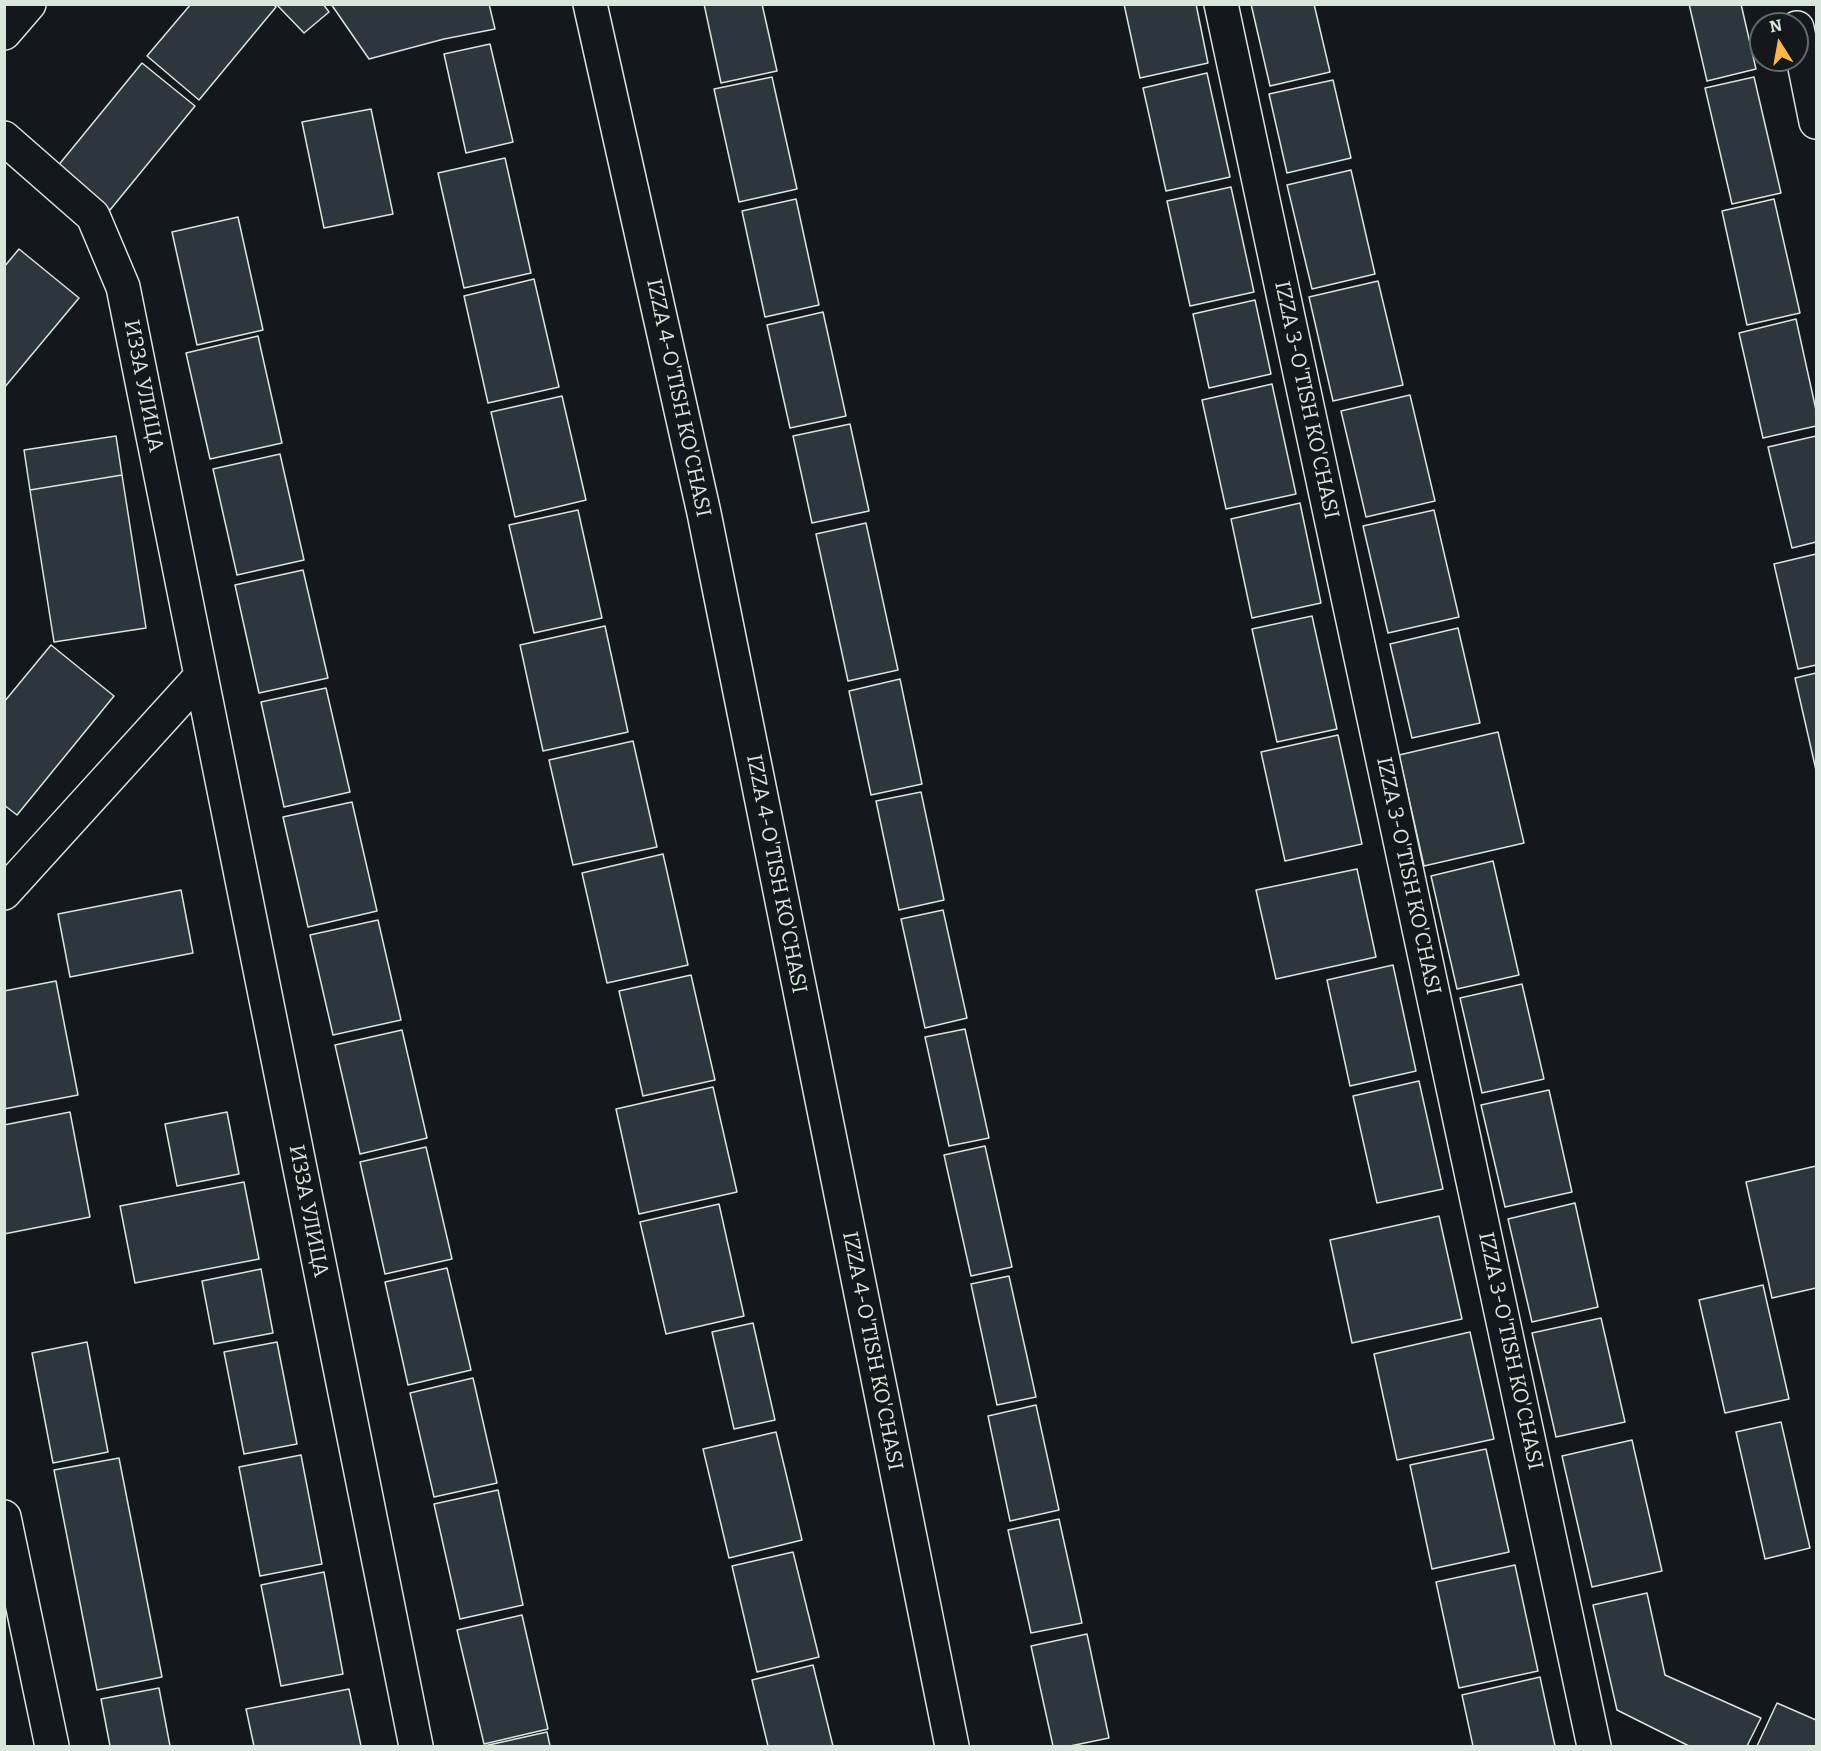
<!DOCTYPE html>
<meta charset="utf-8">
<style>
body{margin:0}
#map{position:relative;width:1821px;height:1751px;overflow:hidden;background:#14181c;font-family:Bitter,serif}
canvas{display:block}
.frame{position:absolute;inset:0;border:6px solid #d8e6dc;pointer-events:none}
.north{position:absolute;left:1749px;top:12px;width:60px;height:60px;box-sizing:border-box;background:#14181c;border:2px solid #626a69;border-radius:50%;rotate:349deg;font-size:16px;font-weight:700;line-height:24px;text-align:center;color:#d8e6dc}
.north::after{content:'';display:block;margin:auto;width:21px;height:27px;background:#ffb74d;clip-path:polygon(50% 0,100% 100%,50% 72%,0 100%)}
</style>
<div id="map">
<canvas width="1821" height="1751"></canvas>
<div class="frame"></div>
<div class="north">N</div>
</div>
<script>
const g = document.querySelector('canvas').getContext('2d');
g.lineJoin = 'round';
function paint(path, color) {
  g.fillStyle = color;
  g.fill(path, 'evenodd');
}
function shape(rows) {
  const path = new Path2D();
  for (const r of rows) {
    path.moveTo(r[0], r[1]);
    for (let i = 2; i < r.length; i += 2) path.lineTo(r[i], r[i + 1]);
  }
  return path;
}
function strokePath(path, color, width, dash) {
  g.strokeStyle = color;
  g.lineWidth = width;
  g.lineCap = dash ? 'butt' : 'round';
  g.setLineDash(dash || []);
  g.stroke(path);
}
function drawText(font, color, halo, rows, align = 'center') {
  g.font = font + ' Bitter,serif';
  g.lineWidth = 4.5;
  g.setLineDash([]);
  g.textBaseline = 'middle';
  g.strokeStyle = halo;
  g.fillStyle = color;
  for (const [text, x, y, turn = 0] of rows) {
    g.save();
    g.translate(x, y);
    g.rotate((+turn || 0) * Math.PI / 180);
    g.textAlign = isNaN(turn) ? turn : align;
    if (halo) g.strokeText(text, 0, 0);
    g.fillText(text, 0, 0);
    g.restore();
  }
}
const building = shape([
 [191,4,273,4,276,7,199,100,147,56,191,4],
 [276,4,323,4,329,12,304,33,276,4],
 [331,4,489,4,495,29,444,39,369,59,331,4],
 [704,4,762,4,777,71,721,83,704,4],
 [1124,4,1196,4,1208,63,1140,78,1124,4],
 [1251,4,1314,4,1330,72,1270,86,1251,4],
 [1689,4,1741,4,1756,69,1707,81,1689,4],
 [490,44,513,142,466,153,444,54,490,44],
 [142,63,195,106,110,210,57,167,142,63],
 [1207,73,1230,177,1166,191,1143,88,1207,73],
 [772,77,797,189,739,202,714,89,772,77],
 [1754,77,1781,193,1732,204,1705,88,1754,77],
 [1333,80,1351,158,1287,173,1269,94,1333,80],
 [371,109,393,214,324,228,302,122,371,109],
 [505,158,531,273,464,288,438,173,505,158],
 [1351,170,1375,274,1312,289,1287,185,1351,170],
 [1231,187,1254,292,1190,306,1167,201,1231,187],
 [796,199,819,305,765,317,742,211,796,199],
 [1774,199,1800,313,1747,325,1722,211,1774,199],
 [238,217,263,330,197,345,172,232,238,217],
 [19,249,79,298,4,388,4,267,19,249],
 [534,279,559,387,488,403,464,296,534,279],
 [1378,281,1403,385,1333,401,1309,297,1378,281],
 [1255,300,1271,374,1209,388,1193,314,1255,300],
 [823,312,846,416,790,428,767,325,823,312],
 [1796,319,1816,410,1816,426,1763,438,1739,333,1796,319],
 [258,336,282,443,210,459,186,353,258,336],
 [1272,384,1296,494,1226,509,1202,400,1272,384],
 [1410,395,1435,501,1366,517,1341,411,1410,395],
 [562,396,586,500,515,517,491,412,562,396],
 [850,424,869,511,812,523,793,436,850,424],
 [116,436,122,475,30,490,24,450,116,436],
 [1816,436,1816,542,1792,548,1768,447,1816,436],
 [280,454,304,560,237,575,213,469,280,454],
 [122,475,146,628,54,642,30,490,122,475],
 [1300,503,1321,603,1252,618,1231,519,1300,503],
 [578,510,602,618,534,633,509,525,578,510],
 [1434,510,1459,617,1388,633,1363,526,1434,510],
 [866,523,898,670,848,681,816,534,866,523],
 [1816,554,1816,665,1798,669,1774,564,1816,554],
 [303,570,328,678,259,693,235,585,303,570],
 [1312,616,1337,729,1277,742,1252,629,1312,616],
 [605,626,628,732,543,751,520,645,605,626],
 [1458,628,1480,723,1412,738,1390,644,1458,628],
 [51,645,114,696,17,815,4,805,4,702,51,645],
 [1816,673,1816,770,1795,678,1816,673],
 [900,679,922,784,871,795,849,691,900,679],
 [326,688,350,792,284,807,261,702,326,688],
 [1498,732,1524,843,1424,866,1399,755,1498,732],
 [1338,735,1362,844,1285,861,1261,752,1338,735],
 [633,741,657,847,573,865,549,760,633,741],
 [921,792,944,900,899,910,876,801,921,792],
 [352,802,377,911,308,927,283,817,352,802],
 [663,854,688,965,607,983,582,873,663,854],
 [1493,861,1519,975,1457,989,1431,876,1493,861],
 [1357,869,1376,957,1276,979,1256,890,1357,869],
 [181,890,193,953,70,977,58,914,181,890],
 [943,910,967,1018,925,1028,901,919,943,910],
 [378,920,401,1020,333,1035,310,935,378,920],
 [1393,965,1416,1071,1350,1086,1327,980,1393,965],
 [691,975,715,1080,643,1096,619,991,691,975],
 [56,981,78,1095,4,1109,4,991,56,981],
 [1522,984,1544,1079,1482,1093,1460,998,1522,984],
 [965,1029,989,1138,949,1146,925,1037,965,1029],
 [402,1030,427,1138,360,1154,335,1045,402,1030],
 [1419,1081,1443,1189,1377,1203,1353,1096,1419,1081],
 [713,1087,737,1192,639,1214,616,1109,713,1087],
 [1549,1090,1572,1192,1505,1207,1481,1105,1549,1090],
 [70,1112,90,1217,4,1234,4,1125,70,1112],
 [227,1112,239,1174,177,1186,165,1124,227,1112],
 [985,1146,1012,1267,971,1276,944,1155,985,1146],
 [426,1147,452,1259,385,1274,360,1162,426,1147],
 [1816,1166,1816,1288,1772,1298,1746,1182,1816,1166],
 [244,1182,259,1259,135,1283,120,1206,244,1182],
 [1575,1203,1598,1307,1532,1322,1508,1219,1575,1203],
 [719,1204,744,1316,666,1334,640,1222,719,1204],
 [1439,1216,1462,1319,1352,1343,1330,1240,1439,1216],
 [447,1268,471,1370,408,1385,385,1282,447,1268],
 [261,1269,273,1333,214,1344,202,1281,261,1269],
 [1009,1276,1036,1397,997,1405,971,1284,1009,1276],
 [1763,1285,1789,1399,1725,1413,1699,1300,1763,1285],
 [1601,1318,1625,1422,1556,1437,1532,1333,1601,1318],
 [753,1323,775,1420,734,1429,712,1332,753,1323],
 [1470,1332,1494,1439,1397,1460,1374,1354,1470,1332],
 [87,1342,108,1452,53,1463,32,1353,87,1342],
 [277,1342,297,1444,244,1454,224,1352,277,1342],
 [473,1378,497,1483,434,1497,410,1393,473,1378],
 [1036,1405,1059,1510,1010,1521,988,1416,1036,1405],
 [1781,1422,1810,1548,1765,1559,1736,1432,1781,1422],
 [776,1432,802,1540,729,1558,703,1449,776,1432],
 [1632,1440,1662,1571,1592,1587,1562,1456,1632,1440],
 [1486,1449,1509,1552,1432,1569,1410,1465,1486,1449],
 [301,1455,322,1564,260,1576,239,1467,301,1455],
 [119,1458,162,1677,97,1690,54,1470,119,1458],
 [498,1490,523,1605,460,1619,434,1504,498,1490],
 [1059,1519,1082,1623,1031,1633,1008,1530,1059,1519],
 [793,1552,819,1657,757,1672,732,1566,793,1552],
 [1515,1565,1538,1671,1459,1688,1436,1582,1515,1565],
 [324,1572,343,1674,281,1686,261,1585,324,1572],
 [1647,1593,1665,1675,1761,1718,1747,1746,1689,1746,1617,1710,1593,1605,1647,1593],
 [522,1615,548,1729,484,1744,457,1630,522,1615],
 [1087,1634,1109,1738,1070,1746,1053,1746,1031,1646,1087,1634],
 [813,1665,833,1746,768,1746,752,1680,813,1665],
 [1540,1677,1555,1746,1473,1746,1462,1695,1540,1677],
 [159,1688,170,1746,110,1746,101,1699,159,1688],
 [349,1689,361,1746,254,1746,246,1709,349,1689],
 [1777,1703,1816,1720,1816,1746,1757,1746,1777,1703],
 [547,1732,550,1746,484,1746,547,1732]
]);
paint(building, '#2c363c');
strokePath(building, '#d8e6dc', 1.5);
const minor = shape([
 [590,4,704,513,952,1746],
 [1221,4,1594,1746],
 [1797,28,1816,122],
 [4,138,93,216,123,287,416,1746],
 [4,893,201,676],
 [4,1517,52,1746]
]);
const secondary = shape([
 [4,33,29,4]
]);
strokePath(minor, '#d8e6dc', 36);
strokePath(secondary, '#d8e6dc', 36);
strokePath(minor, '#14181c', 33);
strokePath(secondary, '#14181c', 33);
drawText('21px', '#d8e6dc', '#14181c', [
 ["ИЗЗА УЛИЦА",143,386,79],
 ["IZZA 4-O'TISH KO'CHASI",678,398,78],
 ["IZZA 3-O'TISH KO'CHASI",1306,400,78],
 ["IZZA 4-O'TISH KO'CHASI",776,874,79],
 ["IZZA 3-O'TISH KO'CHASI",1408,876,78],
 ["ИЗЗА УЛИЦА",308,1211,79],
 ["IZZA 4-O'TISH KO'CHASI",872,1351,79],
 ["IZZA 3-O'TISH KO'CHASI",1510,1351,78]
]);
</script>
